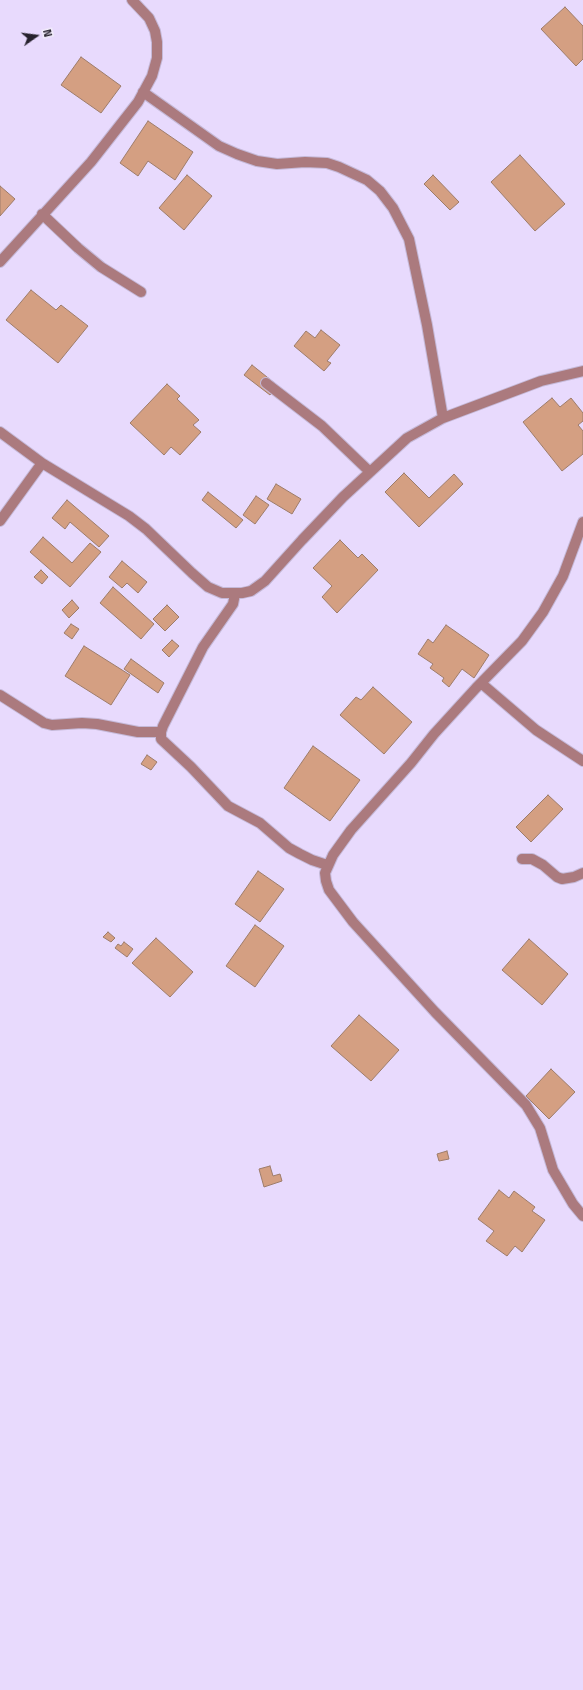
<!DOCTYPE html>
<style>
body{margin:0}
#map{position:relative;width:583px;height:1690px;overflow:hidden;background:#e8dafd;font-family:"Titillium Web",sans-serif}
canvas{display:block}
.north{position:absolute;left:16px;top:16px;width:40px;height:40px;-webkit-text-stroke:3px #f1ecfa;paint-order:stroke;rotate:76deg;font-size:11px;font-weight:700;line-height:16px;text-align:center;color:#26212d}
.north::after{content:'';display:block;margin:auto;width:14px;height:18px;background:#26212d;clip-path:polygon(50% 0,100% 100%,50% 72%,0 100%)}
</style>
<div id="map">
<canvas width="583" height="1690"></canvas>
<div class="north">N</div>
</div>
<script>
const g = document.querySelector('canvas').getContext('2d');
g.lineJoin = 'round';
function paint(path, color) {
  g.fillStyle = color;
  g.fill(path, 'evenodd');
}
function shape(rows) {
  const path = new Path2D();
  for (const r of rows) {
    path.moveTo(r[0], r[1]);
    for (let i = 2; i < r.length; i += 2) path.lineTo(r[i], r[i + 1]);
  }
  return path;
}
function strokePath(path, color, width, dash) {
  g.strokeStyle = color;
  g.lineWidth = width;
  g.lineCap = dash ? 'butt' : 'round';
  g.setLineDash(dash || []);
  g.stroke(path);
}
const building = shape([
 [565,7,583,26,583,59,576,66,541,29,565,7],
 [81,57,121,86,101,113,61,85,81,57],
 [148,121,193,152,175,180,148,161,138,176,120,163,148,121],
 [520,155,565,204,535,231,491,182,520,155],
 [187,175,212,196,184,230,159,208,187,175],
 [433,175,459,202,450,210,424,184,433,175],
 [0,186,15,199,0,216,0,186],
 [31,290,56,310,61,305,88,326,58,363,6,320,31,290],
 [321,330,340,345,327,361,331,363,324,371,294,346,306,331,315,338,321,330],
 [252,365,277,385,270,395,244,375,252,365],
 [167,384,180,396,177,399,199,420,193,425,201,432,180,455,171,447,164,455,130,423,167,384],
 [552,398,560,407,571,398,583,413,583,421,578,425,583,431,583,454,562,471,523,422,552,398],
 [404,473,429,498,454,474,463,484,419,527,385,492,404,473],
 [276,484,301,499,292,514,267,499,276,484],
 [208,492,243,520,236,528,202,500,208,492],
 [256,496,269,505,255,524,243,515,256,496],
 [67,500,109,536,99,547,70,522,65,529,52,518,67,500],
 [43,537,72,563,90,543,101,552,70,587,30,552,43,537],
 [340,540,358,558,362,554,378,570,337,613,322,597,332,586,313,568,340,540],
 [122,561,147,582,138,593,127,583,122,588,109,577,122,561],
 [41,570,48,577,42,584,34,577,41,570],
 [113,587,154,624,141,639,100,603,113,587],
 [72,600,79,608,69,618,62,610,72,600],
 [167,605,179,617,165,631,153,619,167,605],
 [71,624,79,629,72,639,64,633,71,624],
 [446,625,489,655,474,678,462,669,449,687,442,681,444,678,430,668,433,664,418,654,428,639,433,643,446,625],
 [172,640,179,646,169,657,162,650,172,640],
 [84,646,130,675,111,705,65,676,84,646],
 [131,659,164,683,158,693,124,669,131,659],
 [373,687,412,722,384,754,340,715,356,697,361,700,373,687],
 [313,746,360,780,330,821,284,788,313,746],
 [147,755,157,762,151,770,141,764,147,755],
 [548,795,563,809,531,842,516,827,548,795],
 [258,871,284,889,260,922,235,904,258,871],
 [255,925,284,946,255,987,226,966,255,925],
 [108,932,115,938,111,942,103,937,108,932],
 [156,938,193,972,170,997,132,963,156,938],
 [529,939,568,974,542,1005,502,970,529,939],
 [124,942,133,949,127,957,115,948,118,944,121,946,124,942],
 [359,1015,399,1050,371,1081,331,1046,359,1015],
 [551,1069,575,1092,549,1119,526,1096,551,1069],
 [447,1151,449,1159,439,1161,437,1154,447,1151],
 [270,1166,273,1176,280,1174,282,1181,264,1187,259,1169,270,1166],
 [499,1190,509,1198,514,1191,535,1207,532,1211,545,1220,522,1252,515,1246,507,1256,486,1241,494,1231,478,1219,499,1190]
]);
paint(building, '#d49f82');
strokePath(building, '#9d7c6a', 1);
const minor = shape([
 [143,92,219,146,237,154,257,161,277,164,305,162,327,163,339,167,367,180,380,191,393,208,409,239,427,325,443,418],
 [42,214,78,248,101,267,141,292],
 [0,262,91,162,138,102,152,76,157,58,157,42,155,31,149,18,132,0],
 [266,383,322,426,370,472],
 [0,432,42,463,129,516,146,529,192,573,208,587,222,593,242,593,251,591,265,581,302,540,343,497,407,438,443,418,541,381,583,371],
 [0,521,42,463],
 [583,522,563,576,543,612,522,641,476,688,434,734,411,763,351,830,333,855,325,873,326,881,329,890,353,922,435,1012,526,1105,540,1128,553,1170,573,1204,583,1216],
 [235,594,233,604,203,647,163,726,161,732,161,739,191,767,228,806,260,823,289,848,300,854,312,860,327,865],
 [481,683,536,730,583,761],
 [0,695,44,723,52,725,82,723,97,724,138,732,161,732],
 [522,859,532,859,543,865,557,877,562,879,574,877,583,873]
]);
strokePath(minor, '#c5b9d8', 12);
strokePath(minor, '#ab7a7e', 10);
</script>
